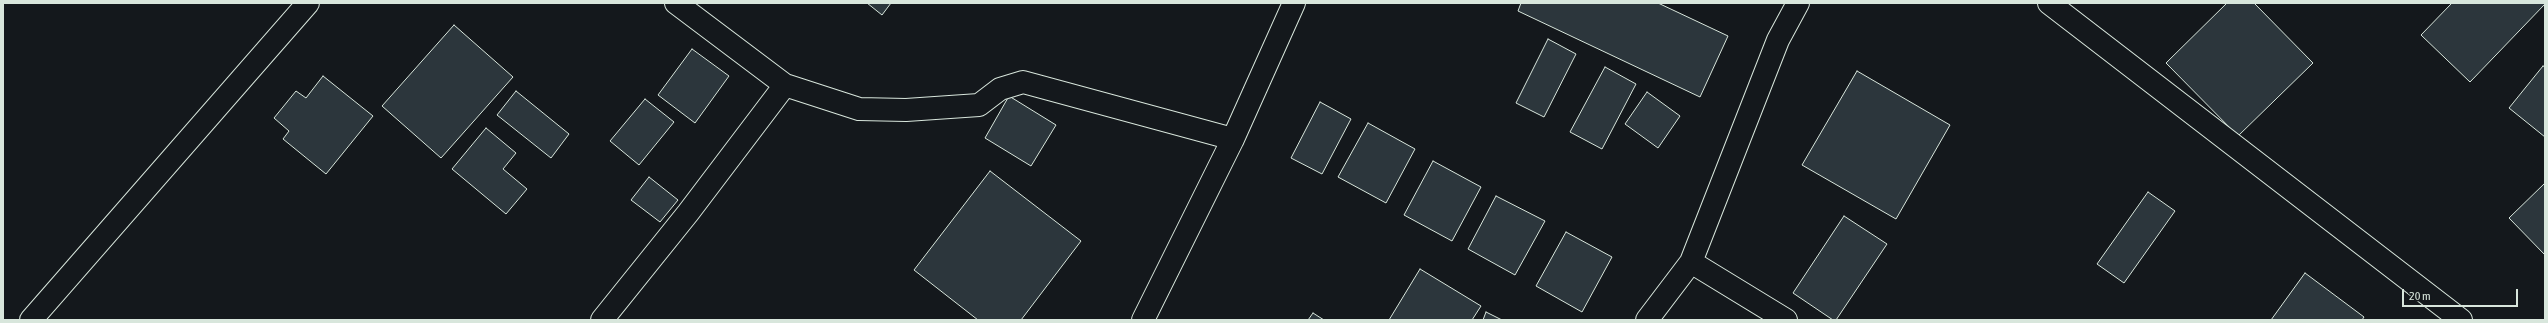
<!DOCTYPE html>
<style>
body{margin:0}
#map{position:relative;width:2548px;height:323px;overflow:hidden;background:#14181c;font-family:"Asap Condensed",sans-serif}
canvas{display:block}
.frame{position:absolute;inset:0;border:4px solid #d8e6dc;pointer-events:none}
.scale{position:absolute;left:2402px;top:289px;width:116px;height:18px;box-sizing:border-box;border:2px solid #d8e6dc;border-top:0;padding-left:5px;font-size:12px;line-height:14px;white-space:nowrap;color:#d8e6dc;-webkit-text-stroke:3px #14181c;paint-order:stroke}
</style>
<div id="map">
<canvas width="2548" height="323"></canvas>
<div class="frame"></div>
<div class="scale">20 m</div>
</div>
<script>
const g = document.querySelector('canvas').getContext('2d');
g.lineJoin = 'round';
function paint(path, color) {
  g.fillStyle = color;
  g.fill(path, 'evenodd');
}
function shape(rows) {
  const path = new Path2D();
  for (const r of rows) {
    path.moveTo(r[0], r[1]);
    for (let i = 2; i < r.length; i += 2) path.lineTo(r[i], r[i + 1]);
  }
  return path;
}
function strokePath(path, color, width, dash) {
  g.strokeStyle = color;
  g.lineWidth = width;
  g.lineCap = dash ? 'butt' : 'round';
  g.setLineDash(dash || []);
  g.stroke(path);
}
const building = shape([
 [867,3,891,3,882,15,867,3],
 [1521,3,1658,3,1728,36,1700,97,1518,11,1521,3],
 [2227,3,2254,3,2313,63,2238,136,2166,63,2227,3],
 [2452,3,2545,3,2545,4,2470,82,2421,35,2452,3],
 [454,25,513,77,441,158,382,106,454,25],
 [1548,39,1576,54,1544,117,1516,103,1548,39],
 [692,49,729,76,695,123,658,95,692,49],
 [2543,66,2545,67,2545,137,2509,108,2543,66],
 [1605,67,1636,84,1602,149,1570,132,1605,67],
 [1857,71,1950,125,1896,219,1802,165,1857,71],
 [323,76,373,116,326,174,283,139,289,131,274,118,296,91,306,98,323,76],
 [516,91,569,134,551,158,497,115,516,91],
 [1647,92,1680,116,1658,148,1625,124,1647,92],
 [1009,96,1056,125,1031,166,985,138,1009,96],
 [645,99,674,122,639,165,610,141,645,99],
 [1320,102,1351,119,1322,174,1291,158,1320,102],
 [1368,123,1415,149,1386,203,1338,177,1368,123],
 [486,128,516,153,503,169,527,189,506,214,452,169,486,128],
 [1433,161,1481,187,1452,241,1404,215,1433,161],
 [990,171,1081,241,1021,320,978,320,914,270,990,171],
 [649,177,678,200,660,222,631,200,649,177],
 [2545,183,2545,255,2509,218,2545,183],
 [2148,192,2175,211,2124,283,2097,264,2148,192],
 [1496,196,1545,221,1515,275,1468,249,1496,196],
 [1844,216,1887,244,1836,320,1833,320,1793,293,1844,216],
 [1566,232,1612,257,1582,312,1536,286,1566,232],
 [1420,269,1481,306,1472,320,1389,320,1420,269],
 [2305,273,2364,317,2362,320,2271,320,2305,273],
 [1486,312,1502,320,1483,320,1486,312],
 [1313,313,1324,320,1308,320,1313,313]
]);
paint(building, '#2c363c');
strokePath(building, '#d8e6dc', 1);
const street = shape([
 [676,3,785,85,859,109,906,110,979,105,1000,89,1023,82,1233,139],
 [2049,3,2461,320],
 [1691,262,1786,320],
 [31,320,308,3],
 [602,320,688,213,785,85],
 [1143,320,1233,139,1294,3],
 [1647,320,1691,262,1778,40,1798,3]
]);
strokePath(street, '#d8e6dc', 24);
strokePath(street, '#14181c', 22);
</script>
